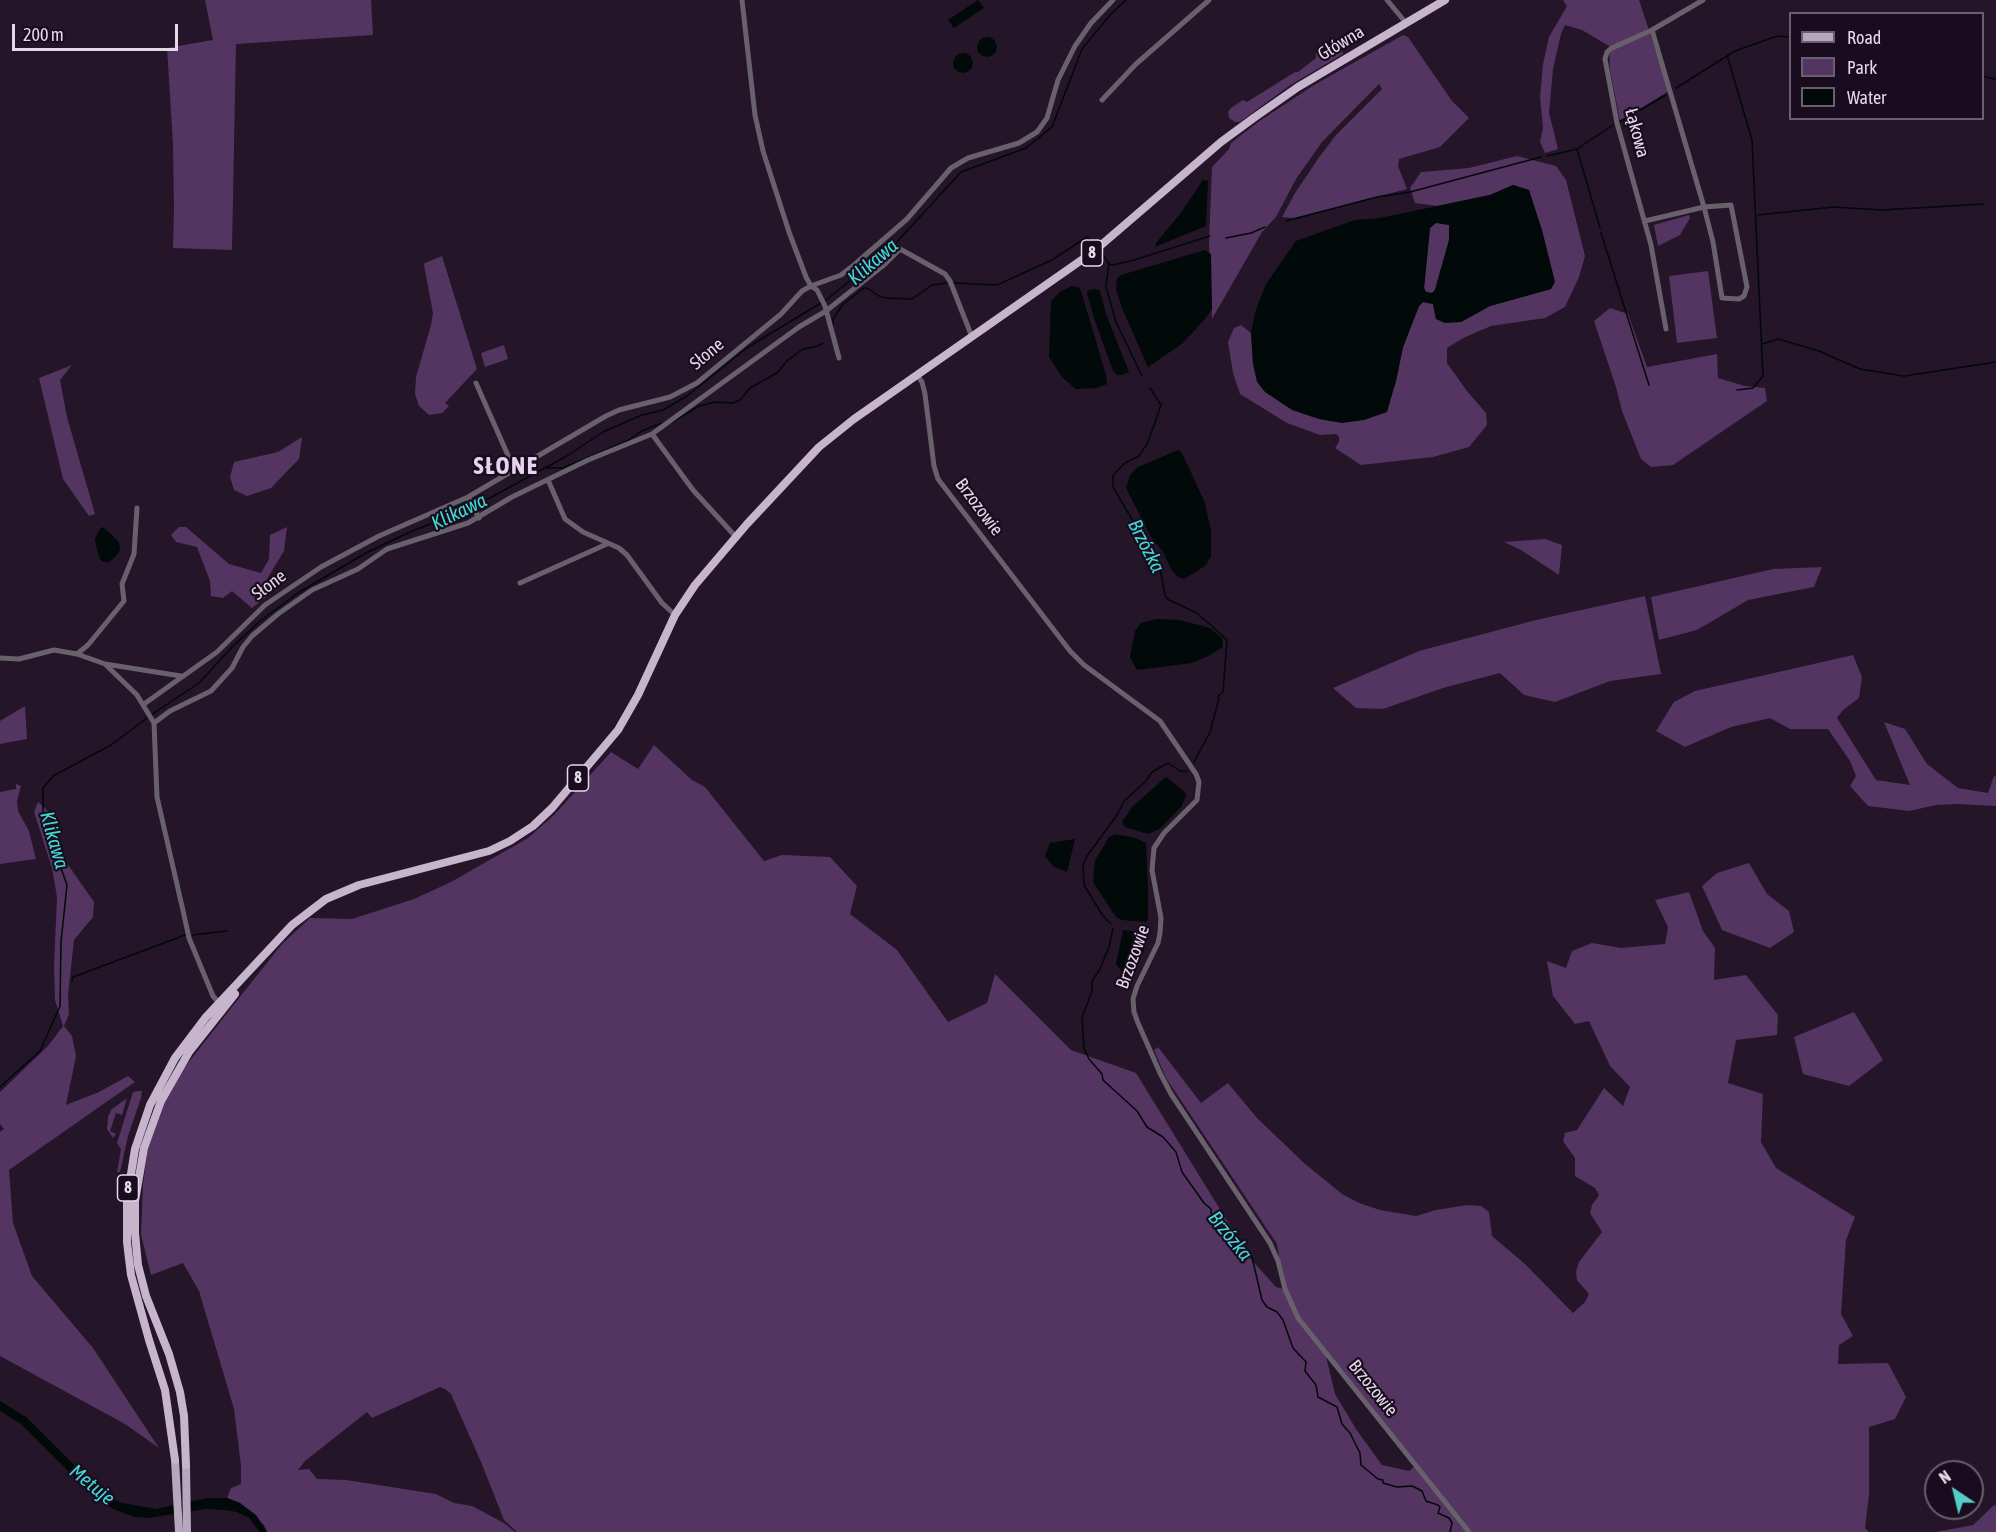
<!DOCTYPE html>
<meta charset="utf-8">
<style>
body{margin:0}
#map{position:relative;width:1996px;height:1532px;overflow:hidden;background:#241529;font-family:"Asap Condensed",sans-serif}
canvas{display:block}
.legend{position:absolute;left:1789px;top:12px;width:195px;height:108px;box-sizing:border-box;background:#1a0c1f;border:2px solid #6a5e6f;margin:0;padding:8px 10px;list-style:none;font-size:18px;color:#e3d9e7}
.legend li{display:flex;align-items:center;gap:12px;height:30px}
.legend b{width:30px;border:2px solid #6a5e6f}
.north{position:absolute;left:1924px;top:1460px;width:60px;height:60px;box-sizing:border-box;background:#1a0c1f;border:2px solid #6a5e6f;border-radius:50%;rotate:325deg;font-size:16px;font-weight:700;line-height:24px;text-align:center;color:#e3d9e7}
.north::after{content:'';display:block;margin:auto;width:21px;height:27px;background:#54cdc7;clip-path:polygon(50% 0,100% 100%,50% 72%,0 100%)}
.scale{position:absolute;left:12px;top:24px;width:166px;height:27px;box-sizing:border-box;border:3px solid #e3d9e7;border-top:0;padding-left:8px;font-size:18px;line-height:21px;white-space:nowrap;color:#e3d9e7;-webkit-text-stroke:4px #1a0c1f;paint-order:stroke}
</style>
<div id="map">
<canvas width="1996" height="1532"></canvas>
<ul class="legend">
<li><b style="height:8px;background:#b7a7be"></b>Road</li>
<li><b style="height:16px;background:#543460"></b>Park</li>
<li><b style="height:16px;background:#010909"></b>Water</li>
</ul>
<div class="north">N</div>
<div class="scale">200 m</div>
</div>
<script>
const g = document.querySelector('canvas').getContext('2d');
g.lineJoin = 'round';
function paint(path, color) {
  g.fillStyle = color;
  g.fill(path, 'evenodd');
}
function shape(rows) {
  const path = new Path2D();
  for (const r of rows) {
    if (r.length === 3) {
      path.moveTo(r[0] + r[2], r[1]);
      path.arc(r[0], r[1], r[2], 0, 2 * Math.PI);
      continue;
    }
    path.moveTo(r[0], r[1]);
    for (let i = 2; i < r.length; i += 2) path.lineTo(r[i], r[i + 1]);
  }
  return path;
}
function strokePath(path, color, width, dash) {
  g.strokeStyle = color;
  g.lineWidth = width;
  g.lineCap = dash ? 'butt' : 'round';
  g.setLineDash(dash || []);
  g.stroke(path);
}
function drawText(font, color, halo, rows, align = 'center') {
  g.font = font + ' "Asap Condensed",sans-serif';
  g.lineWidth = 4.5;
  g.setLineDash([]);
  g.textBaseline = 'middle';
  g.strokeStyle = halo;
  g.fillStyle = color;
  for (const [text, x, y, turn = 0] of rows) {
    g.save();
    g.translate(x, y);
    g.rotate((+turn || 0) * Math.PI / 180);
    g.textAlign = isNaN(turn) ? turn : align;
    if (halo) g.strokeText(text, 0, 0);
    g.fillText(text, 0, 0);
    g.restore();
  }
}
paint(shape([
 [205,0,371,0,373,35,236,44,232,250,173,248,174,208,173,144,167,48,213,40],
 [1563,0,1639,0,1669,91,1620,121,1610,70,1609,46,1582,30,1565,25,1561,34,1553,69,1549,113,1558,149,1545,153,1540,142,1543,128,1540,97,1543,64,1549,37,1567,6],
 [1403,35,1408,37,1452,101,1469,118,1440,147,1399,159,1398,166,1407,189,1294,218,1282,217,1295,193,1320,156,1336,135,1382,89,1379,84,1322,142,1296,179,1276,217,1262,232,1212,319,1209,243,1212,167,1229,149,1231,143,1258,122,1314,85],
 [1334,42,1339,43,1343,54,1289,86,1240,122,1235,122,1229,118,1228,112,1231,108,1243,100,1247,102,1295,72,1298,72,1316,58,1316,53],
 [1517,156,1556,166,1566,180,1585,256,1579,277,1565,307,1545,318,1491,326,1463,338,1447,348,1447,363,1467,391,1486,413,1487,425,1469,447,1433,457,1361,465,1335,448,1339,442,1339,437,1336,434,1320,435,1287,423,1240,394,1233,373,1228,342,1234,328,1241,325,1251,333,1253,364,1396,381,1403,347,1419,306,1423,302,1433,304,1436,319,1461,322,1490,306,1551,289,1529,190,1513,185,1490,195,1437,206,1415,203,1410,188,1421,172,1469,168],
 [1689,215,1690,218,1680,235,1658,246,1654,225],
 [1436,222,1449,225,1449,240,1435,290,1432,293,1426,292,1424,288,1430,228],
 [442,256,477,369,445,403,449,406,442,413,429,415,419,406,415,394,416,377,431,325,433,313,424,265,425,263],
 [1708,271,1717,338,1677,343,1669,276],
 [1610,308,1628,314,1647,367,1717,354,1718,378,1745,386,1765,388,1767,401,1673,465,1651,467,1641,459,1622,411,1616,387,1594,321],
 [504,345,508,359,485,367,481,353],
 [72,365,60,380,67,417,95,514,89,516,63,479,39,378],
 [302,437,299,459,271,488,247,496,234,490,230,477,234,462,278,452],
 [179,527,186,527,229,564,261,573,269,559,270,535,287,527,284,551,264,584,267,596,252,608,232,591,223,598,211,596,210,581,197,547,176,542,171,535],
 [1545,539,1562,545,1559,575,1521,550,1504,542],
 [1822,567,1814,587,1748,600,1697,630,1659,640,1651,597,1773,569],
 [1645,596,1661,674,1610,681,1555,702,1524,695,1500,673,1443,688,1383,709,1356,708,1333,688,1419,651,1536,620],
 [1853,655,1862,677,1859,698,1843,710,1837,718,1876,780,1910,785,1884,722,1905,729,1927,764,1958,788,1988,793,1994,776,1996,777,1996,806,1957,804,1936,805,1909,811,1868,806,1850,786,1856,776,1850,761,1828,729,1790,729,1770,718,1731,727,1685,747,1656,731,1674,702,1695,691],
 [25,706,27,739,0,744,0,721],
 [654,745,692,780,705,787,764,861,782,855,830,857,857,886,850,914,897,950,948,1022,987,1003,995,974,1071,1050,1136,1073,1250,1258,1276,1287,1284,1289,1277,1244,1166,1078,1154,1050,1158,1047,1201,1103,1228,1083,1257,1118,1304,1163,1342,1194,1359,1203,1380,1210,1416,1216,1436,1210,1467,1205,1481,1206,1489,1212,1492,1236,1525,1264,1573,1313,1585,1302,1589,1294,1577,1280,1576,1272,1579,1262,1602,1232,1590,1213,1592,1205,1599,1195,1595,1188,1575,1176,1575,1158,1563,1141,1565,1133,1577,1130,1604,1088,1623,1106,1630,1087,1610,1066,1589,1021,1575,1024,1553,996,1547,961,1566,968,1572,951,1592,943,1621,948,1665,944,1668,927,1655,900,1689,892,1703,931,1715,948,1714,980,1746,975,1778,1015,1777,1035,1736,1040,1728,1083,1763,1094,1761,1142,1776,1168,1855,1217,1846,1240,1841,1314,1853,1336,1839,1345,1838,1364,1888,1363,1906,1397,1895,1419,1869,1427,1869,1495,1865,1528,1869,1532,517,1532,504,1520,481,1462,451,1394,445,1389,440,1387,372,1418,367,1412,305,1461,298,1470,309,1469,317,1479,346,1480,436,1494,454,1503,472,1506,504,1523,515,1532,267,1532,264,1525,240,1503,227,1498,231,1488,241,1484,241,1466,234,1409,199,1291,183,1263,151,1275,141,1235,143,1184,148,1147,161,1107,177,1077,235,1003,282,944,310,918,352,919,414,899,451,882,528,838,554,815,611,752,638,769],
 [1326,1356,1415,1465,1413,1468,1409,1471,1382,1465,1356,1429,1335,1394],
 [16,784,21,786,17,801,18,811,29,831,36,859,0,864,0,792,16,789],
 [38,802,48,811,64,859,94,902,93,917,74,940,68,995,69,1014,64,1026,72,1036,76,1056,66,1105,99,1092,128,1076,135,1082,9,1170,13,1223,32,1276,93,1348,159,1448,125,1424,0,1356,0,1132,4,1129,0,1124,0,1092,48,1046,63,1026,55,1000,54,966,57,897,52,868,34,812],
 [1749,863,1767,894,1789,911,1794,932,1770,948,1722,930,1702,886,1717,873],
 [1854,1012,1883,1060,1849,1086,1803,1074,1794,1037],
 [138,1091,142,1091,141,1098,128,1136,120,1172,117,1172,121,1149,117,1143,133,1092],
 [127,1098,122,1115,116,1113,110,1131,116,1134,113,1138,107,1129,108,1117,111,1110],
 [1994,1505,1996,1506,1996,1532,1936,1532,1973,1525]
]), '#543460');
paint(shape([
 [978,0,984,8,954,28,948,20,963,10,966,15,963,10],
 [987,47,10],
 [963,63,10],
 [1203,180,1208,181,1206,226,1155,247,1156,243,1180,214],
 [1513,185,1529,190,1542,230,1555,282,1551,289,1490,306,1461,322,1445,323,1436,319,1433,304,1423,302,1419,306,1403,347,1396,381,1387,412,1364,420,1342,423,1319,419,1292,410,1265,392,1257,382,1253,364,1251,333,1256,309,1266,284,1296,241,1355,220,1380,218,1490,195],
 [1436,223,1449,225,1449,240,1435,290,1432,293,1426,292,1424,288,1430,228],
 [1205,250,1211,254,1212,309,1205,319,1183,343,1148,367,1122,308,1116,289,1117,278,1121,275],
 [1072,286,1078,287,1081,291,1106,375,1107,384,1097,388,1076,389,1062,377,1049,357,1051,301,1061,291],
 [1096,289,1100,291,1106,314,1129,372,1122,375,1117,375,1113,371,1094,318,1087,293,1089,290],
 [1178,450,1182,453,1205,503,1211,531,1211,557,1205,566,1184,579,1178,577,1171,569,1163,552,1151,537,1126,488,1130,475,1138,467],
 [103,527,119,542,120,550,116,556,109,562,103,562,100,559,96,546,95,539,99,530],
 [1156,619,1179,620,1210,628,1222,638,1223,647,1210,655,1192,663,1137,670,1130,657,1135,631,1141,623],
 [1166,777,1185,792,1186,796,1181,807,1161,828,1148,834,1125,827,1122,822,1133,806],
 [1115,834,1135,838,1146,843,1148,889,1148,919,1146,922,1122,920,1116,917,1093,882,1095,861,1109,837],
 [1075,839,1067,872,1053,866,1045,856,1050,843],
 [1123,930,1139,932,1145,935,1147,939,1143,953,1131,976,1124,974,1116,964],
 [0,1401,26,1417,90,1481,107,1495,122,1503,156,1509,207,1498,227,1498,240,1503,256,1515,267,1532,260,1532,249,1518,237,1512,225,1510,206,1509,148,1518,135,1517,113,1509,88,1491,20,1423,0,1411]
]), '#010909');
strokePath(shape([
 [1727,55,1752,140,1763,376,1753,388,1737,390],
 [1985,77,1996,79],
 [1676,88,1735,51,1777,36,1790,37],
 [1619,122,1666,95],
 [1577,149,1600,228],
 [1547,156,1577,149,1613,125],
 [1758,215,1834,207,1882,210,1984,204],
 [1286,221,1377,197,1410,192,1541,157],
 [1601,233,1649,385],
 [1226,238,1251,233,1265,227],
 [1102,253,1108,263],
 [1109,263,1106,287,1116,322,1142,376],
 [1109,264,1113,265,1134,260,1210,236],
 [953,283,997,285,1052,260,1087,237,1095,243],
 [825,301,896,243,961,172,1026,148,1052,127,1082,49,1110,15,1126,0],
 [833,325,833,319,843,304,864,288,869,289,879,296,886,298,912,299,932,285,946,283],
 [1762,344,1778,339,1819,351,1860,369,1904,376,1996,362],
 [1150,388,1161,405,1148,442,1139,456,1125,463,1113,475,1113,487,1160,567,1165,596,1169,600,1197,613,1227,640,1223,692,1218,696,1219,699,1210,732,1194,762],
 [671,423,699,406,715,402,733,403,740,400,750,388,777,373,788,360,803,349,818,346,823,343],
 [546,468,563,468,627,441,642,431,662,423],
 [475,506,567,456,603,432,642,415,663,410,687,396,748,347,821,303],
 [151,715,199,683,233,646,259,622,298,593,366,553,410,532,471,508],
 [1111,924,1103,916,1084,885,1083,865,1087,856,1117,815,1124,801,1146,781,1152,772,1168,763,1180,771,1187,771],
 [1113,928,1109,947,1100,969,1092,981,1092,991,1082,1018,1084,1048,1089,1059,1102,1074,1103,1080,1137,1111,1147,1127,1163,1137,1176,1152,1182,1172,1204,1203,1211,1209,1211,1213,1252,1257,1262,1300,1267,1307,1277,1312,1283,1320,1293,1348,1306,1362,1305,1371,1316,1385,1318,1397,1337,1407,1342,1424,1350,1433,1360,1453,1361,1465,1378,1479,1383,1480,1383,1483,1397,1487,1412,1486,1422,1491,1426,1501,1438,1505,1440,1507,1438,1513,1449,1518,1452,1523,1450,1532],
 [193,935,227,931],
 [72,981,73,977,185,935],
 [0,1087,40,1051,60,1006,61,942,67,885,47,829,43,811,43,788,53,776,111,745,147,718]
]), '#010909', 1.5);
strokePath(shape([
 [742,0,755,115,763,151,789,232,806,277,811,286,817,290,825,306,839,358],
 [1387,0,1406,23],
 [1102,100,1136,64,1209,0],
 [1645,221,1704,207,1731,205,1747,287,1744,296,1739,299,1722,298,1713,242,1704,207,1652,30],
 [1666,329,1651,245,1617,123,1605,59,1607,52,1612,48,1652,30,1703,0],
 [917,375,922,382,925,394,934,466,938,479,1070,651,1084,665,1160,721,1196,774,1199,782,1197,800,1164,833,1154,848,1152,870,1161,918,1160,933,1158,943,1137,986,1133,999,1134,1012,1138,1023,1160,1073,1171,1094,1270,1243,1278,1261,1285,1289,1298,1318,1469,1532],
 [476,383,514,469],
 [652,434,693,490,736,537],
 [548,480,565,519,583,532,619,548,627,555,662,603,675,615],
 [468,497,479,518],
 [520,583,607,544],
 [77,654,88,645,124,601,122,584,134,554,137,508],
 [0,658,19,659,54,650,77,654,105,664,181,676],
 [106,665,137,695,154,723],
 [144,704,217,652,265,605,321,567,379,536,468,497,606,416,619,410,670,397,697,383,781,314,802,291,811,286,841,275,854,265,907,219,951,168,968,158,1019,143,1037,132,1047,118,1058,80,1075,46,1091,23,1113,0],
 [154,723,170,711,211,691,232,668,243,647,252,636,278,614,312,590,358,569,387,549,468,523,512,497,588,460,652,434,799,327,826,311,885,264,900,249,945,274,950,281,972,337],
 [154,723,157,797,184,915,189,938,213,996,219,1003]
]), '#68616c', 5);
strokePath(shape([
 [175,1460,179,1532],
 [186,1465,187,1532]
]), '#b7a7be', 8);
strokePath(shape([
 [175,1460,165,1390,149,1340,131,1275,127,1242,127,1199,135,1149,150,1105,175,1058,206,1017,292,925,326,899,359,885,489,851,510,841,533,826,552,808,618,730,638,695,675,615,695,585,747,524,819,447,854,419,1093,252,1221,142,1255,117,1298,87,1445,0],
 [186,1465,184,1416,180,1392,169,1354,146,1296,138,1265,135,1233,135,1201,144,1148,161,1101,189,1052,235,994]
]), '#c7b5ce', 8);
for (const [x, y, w] of [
 [1092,253,21],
 [578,778,21],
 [128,1188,21]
]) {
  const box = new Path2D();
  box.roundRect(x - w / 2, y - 13, w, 26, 4.5);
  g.fillStyle = '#1a0c1f';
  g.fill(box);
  strokePath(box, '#e3d9e7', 1.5);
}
drawText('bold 16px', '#e3d9e7', null, [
 ["8",1092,253],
 ["8",578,778],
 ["8",128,1188]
]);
drawText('18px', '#e3d9e7', '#1a0c1f', [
 ["Główna",1341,43,-31],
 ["Łąkowa",1637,133,75],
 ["Słone",707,354,-40],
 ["Brzozowie",979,507,53],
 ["Słone",269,585,-37],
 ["Brzozowie",1133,957,-70],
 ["Brzozowie",1373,1388,51]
]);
drawText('italic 20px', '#3fdad4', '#1a0c1f', [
 ["Klikawa",873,262,-41],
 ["Klikawa",459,512,-26],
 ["Brzózka",1146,546,63],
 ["Klikawa",54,840,74],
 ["Brzózka",1230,1236,51],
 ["Metuje",92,1485,39]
]);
g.letterSpacing = '1.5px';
drawText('bold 24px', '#e7d3ef', '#1a0c1f', [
 ["SŁONE",506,466]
]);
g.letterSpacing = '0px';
</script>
